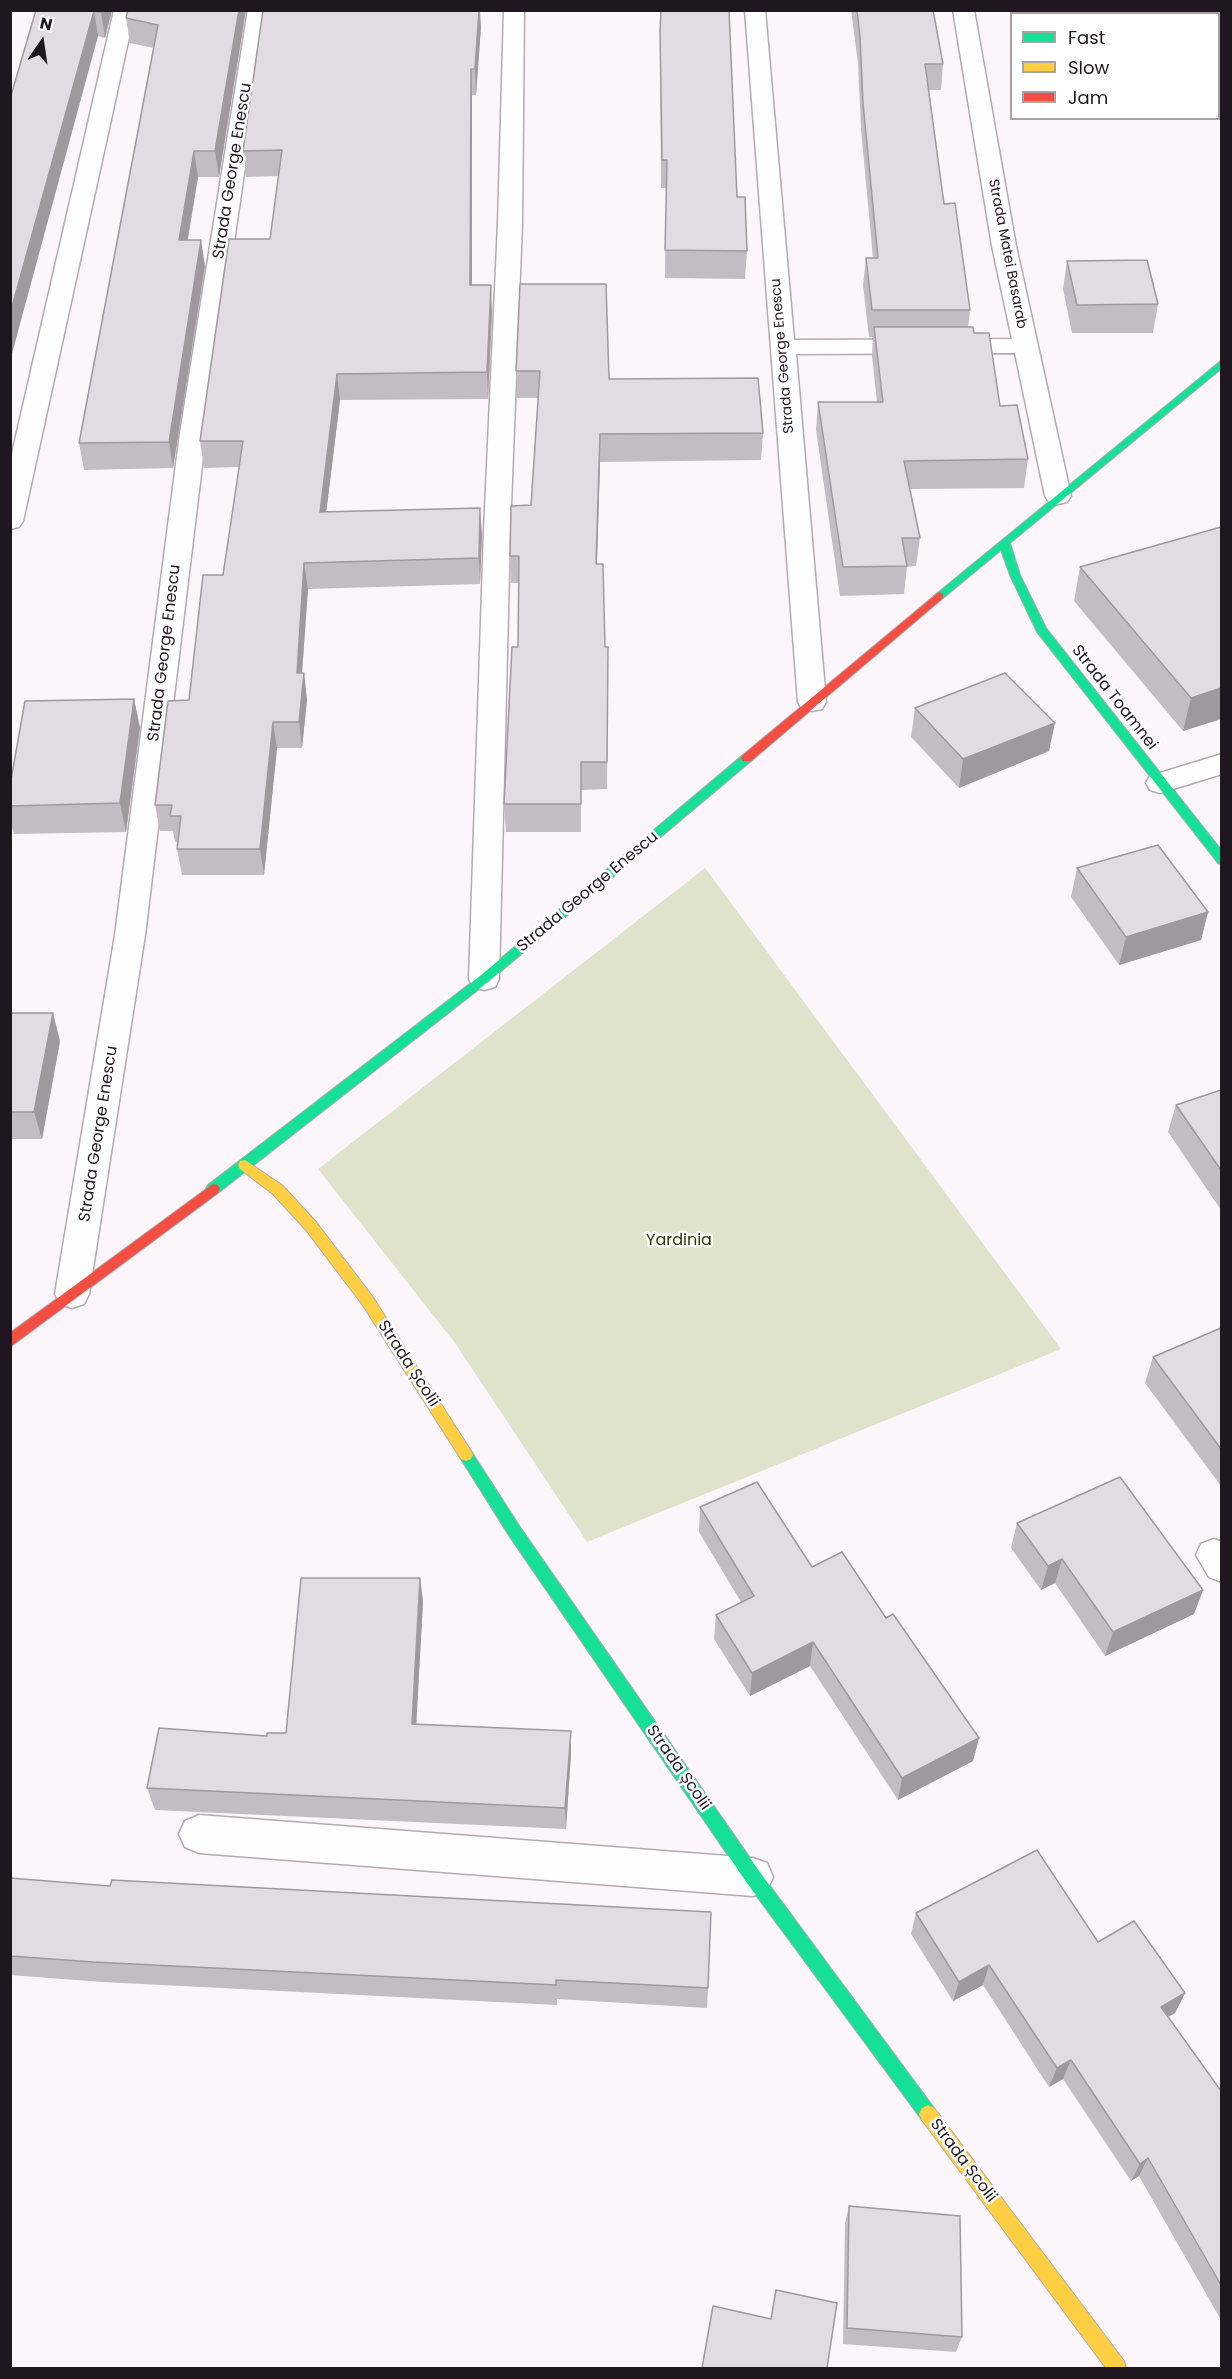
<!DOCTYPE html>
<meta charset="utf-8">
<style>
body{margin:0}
#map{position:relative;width:1232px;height:2379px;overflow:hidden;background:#fcf6fb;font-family:Poppins,sans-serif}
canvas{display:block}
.frame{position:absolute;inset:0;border:12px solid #20161f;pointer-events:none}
.legend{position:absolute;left:1010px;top:12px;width:210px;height:108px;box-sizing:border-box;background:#fff;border:2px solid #a6a2a5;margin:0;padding:8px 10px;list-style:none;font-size:18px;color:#20161f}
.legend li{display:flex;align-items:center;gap:12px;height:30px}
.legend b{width:30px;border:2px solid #a6a2a5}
.north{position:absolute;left:12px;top:12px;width:60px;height:60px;-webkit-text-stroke:4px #fff;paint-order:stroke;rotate:13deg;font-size:16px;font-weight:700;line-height:24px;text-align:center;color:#20161f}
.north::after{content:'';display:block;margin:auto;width:21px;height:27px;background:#20161f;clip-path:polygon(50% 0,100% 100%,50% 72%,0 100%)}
</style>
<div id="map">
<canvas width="1232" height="2379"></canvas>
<div class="frame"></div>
<ul class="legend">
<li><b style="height:8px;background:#16e098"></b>Fast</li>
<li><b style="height:8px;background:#ffcf43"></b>Slow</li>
<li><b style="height:8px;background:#f24e42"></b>Jam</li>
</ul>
<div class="north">N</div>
</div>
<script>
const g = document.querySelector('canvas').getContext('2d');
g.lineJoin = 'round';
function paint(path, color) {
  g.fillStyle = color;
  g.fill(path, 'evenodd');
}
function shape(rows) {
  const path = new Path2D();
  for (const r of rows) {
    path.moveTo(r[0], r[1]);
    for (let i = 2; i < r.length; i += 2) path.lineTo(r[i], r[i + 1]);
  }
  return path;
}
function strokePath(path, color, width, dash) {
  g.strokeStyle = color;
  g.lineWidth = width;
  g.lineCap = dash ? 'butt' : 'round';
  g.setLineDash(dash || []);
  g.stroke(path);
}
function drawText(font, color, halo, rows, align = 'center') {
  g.font = font + ' Poppins,sans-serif';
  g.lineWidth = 5;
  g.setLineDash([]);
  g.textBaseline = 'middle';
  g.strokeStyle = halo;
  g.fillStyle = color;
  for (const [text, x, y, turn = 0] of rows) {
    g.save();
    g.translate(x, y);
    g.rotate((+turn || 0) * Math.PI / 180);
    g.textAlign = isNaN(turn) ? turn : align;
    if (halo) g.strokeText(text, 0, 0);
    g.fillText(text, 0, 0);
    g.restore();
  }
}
paint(shape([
 [705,868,1061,1349,587,1542,455,1343,318,1169]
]), '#dfe3cc');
const street = shape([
 [114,10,135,10,23,521,19,527,10,529,10,462,114,10],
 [248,10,268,10,206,433,145,935,89,1294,84,1304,72,1308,60,1304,55,1294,115,935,180,433,248,10],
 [504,10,524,10,522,223,510,531,499,979,495,987,484,990,473,987,469,979,484,531,498,223,504,10],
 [745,10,765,10,794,340,1012,339,992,246,953,10,974,10,1016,246,1071,496,1067,502,1058,504,1049,502,1045,496,1015,353,796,354,826,702,822,709,812,711,802,709,798,702,745,10],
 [1222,754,1222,774,1160,793,1150,790,1146,783,1150,776,1222,754],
 [1214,1539,1222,1542,1222,1582,1209,1577,1196,1555,1201,1544,1214,1539],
 [199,1815,753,1858,767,1863,773,1877,767,1891,753,1896,199,1853,185,1847,179,1834,185,1821,199,1815]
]);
const fast = shape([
 [1222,360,1222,368,1010,543,1020,575,1046,628,1222,851,1222,864,1218,863,1037,632,1010,575,1001,550,943,598,935,598,934,596,1222,360],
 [747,754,753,758,751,761,488,982,218,1193,208,1193,206,1189,208,1185,480,976,743,755,747,754],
 [466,1449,471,1451,520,1527,759,1871,934,2108,937,2114,934,2120,928,2123,922,2120,747,1883,510,1537,461,1459,459,1455,461,1451,466,1449]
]);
const slow = shape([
 [245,1160,283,1186,316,1222,372,1296,471,1451,473,1455,471,1459,466,1461,461,1459,362,1304,306,1230,273,1194,240,1169,238,1165,240,1161,245,1160],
 [928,2105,934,2108,1124,2361,1126,2368,1106,2368,922,2120,919,2114,922,2108,928,2105]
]);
const jam = shape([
 [939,592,943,594,943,598,751,761,743,761,741,758,743,755,939,592],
 [213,1184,218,1185,220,1189,218,1193,10,1347,10,1333,213,1184]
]);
strokePath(street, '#b2abb1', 3);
strokePath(fast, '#b2abb1', 2);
strokePath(slow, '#b2abb1', 2);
strokePath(jam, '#b2abb1', 2);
paint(street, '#fffefe');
paint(fast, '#16e098');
paint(slow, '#ffcf43');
paint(jam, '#f24e42');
paint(shape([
 [36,10,112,10,105,38,98,36],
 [128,10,246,10,219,177,198,177,188,240,205,266,173,468,84,470,79,443,154,48,130,43,126,18],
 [851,10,933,10,943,64,941,90,929,90,944,204,970,310,968,327,974,333,1000,406,1028,459,1024,488,910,489,920,538,916,566,907,567,904,594,840,596,816,430,818,402,877,402,872,356,873,337,869,337,863,285,866,258,873,258,861,129,858,63],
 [1026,10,1126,10,1126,14,1026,14],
 [481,27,476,95,472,95,472,285,492,311,488,399,340,400,326,512,482,534,480,584,308,589,302,673,304,673,307,700,302,748,277,748,264,875,182,875,177,849,178,842,175,842,173,831,160,831,155,805,189,700,223,575,239,467,204,468,200,441,270,239,279,176,246,177,243,151],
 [660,31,737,197,747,251,745,279,665,278,666,188,661,188],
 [1067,261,1158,304,1153,333,1072,333,1063,289],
 [520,284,609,379,763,433,761,460,600,462,597,564,605,647,608,647,607,789,581,790,581,832,506,832,504,804,518,647,519,583,511,583,510,556,531,505,539,398,517,398,516,371],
 [1080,567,1221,719,1183,731,1074,601],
 [134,699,140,728,126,832,14,834,10,820,10,785],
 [915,708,1049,751,959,788,911,737],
 [1077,868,1208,912,1201,940,1119,965,1071,897],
 [10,1013,60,1041,42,1139,10,1139],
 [1221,1090,1221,1210,1168,1132,1176,1105],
 [1221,1328,1221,1486,1145,1383,1153,1357],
 [700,1507,812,1567,886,1618,979,1738,973,1761,898,1800,810,1666,750,1696,714,1639,716,1615,741,1602,699,1532],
 [1017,1523,1203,1590,1194,1614,1105,1656,1055,1583,1041,1590,1011,1548],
 [420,1578,423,1602,416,1724,571,1731,571,1754,566,1829,155,1810,147,1788,286,1733],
 [10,1878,708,1988,707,2008,557,1999,557,2005,102,1982,10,1975],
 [916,1913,1098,1942,1185,1993,1175,2013,1168,2017,1221,2091,1221,2320,1139,2176,1131,2181,1063,2079,1049,2087,983,1985,953,2001,911,1934],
 [849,2206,962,2337,956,2352,843,2344,845,2223]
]), '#c3bcc2');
paint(shape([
 [102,10,112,10,105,38,101,12],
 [239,10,246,10,219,177,215,151],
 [479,10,480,10,481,27,476,95,475,69],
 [94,11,98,36,10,361,10,314],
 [471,69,472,95,472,311,470,285],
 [194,151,198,177,183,266,179,240],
 [201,240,205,266,173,468,169,442],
 [491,285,492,311,488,399,487,372],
 [337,374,340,400,323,539,320,512],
 [600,434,600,462,596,592,596,564],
 [480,508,482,534,480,584,479,558],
 [304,563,308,589,300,700,297,673],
 [304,673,307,700,302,748,299,722],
 [1221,688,1221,719,1183,731,1191,698],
 [134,699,140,728,126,832,120,803],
 [273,722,277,748,264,875,260,849],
 [1055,723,1049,751,959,788,963,759],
 [1208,912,1201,940,1119,965,1126,937],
 [53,1013,60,1041,42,1139,34,1112],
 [1062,1559,1055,1583,1041,1590,1048,1566],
 [420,1578,423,1602,415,1747,412,1724],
 [1203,1590,1194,1614,1105,1656,1113,1632],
 [813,1642,810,1666,750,1696,752,1673],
 [571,1731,571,1754,566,1829,565,1808],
 [979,1738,973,1761,898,1800,902,1778],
 [989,1965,983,1985,953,2001,959,1982],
 [1185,1993,1175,2013,1151,2027,1161,2007],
 [1071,2060,1063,2079,1049,2087,1057,2068],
 [1148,2158,1139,2176,1131,2181,1140,2164]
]), '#9f999e');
const building = shape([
 [36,10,102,10,101,12,94,11,10,314,10,99,36,10],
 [128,10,239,10,215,151,194,151,179,240,201,240,169,442,79,443,158,25,126,18,128,10],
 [263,10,479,10,475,69,471,69,470,285,491,285,487,372,337,374,320,512,480,508,479,558,304,563,297,673,304,673,299,722,273,722,260,849,177,849,181,816,170,816,172,805,155,805,168,701,189,700,203,575,223,575,243,441,200,441,229,239,270,239,282,150,243,151,263,10],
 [661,10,729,10,737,197,745,197,747,251,665,250,667,160,662,160,660,31,661,10],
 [857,10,933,10,943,64,925,64,944,204,955,203,970,310,872,310,866,258,878,258,863,103,860,37,857,10],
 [1147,260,1158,304,1077,305,1067,261,1147,260],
 [520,284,606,284,609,379,758,378,763,433,600,434,596,564,603,564,605,647,608,647,607,762,581,762,581,804,504,804,512,647,518,647,519,556,510,556,511,506,531,505,540,371,516,371,520,284],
 [874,327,973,327,974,333,989,333,1000,406,1017,405,1028,459,904,461,920,538,902,538,907,566,843,567,818,402,883,402,874,327],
 [1221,527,1221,688,1191,698,1080,567,1221,527],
 [1005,673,1055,723,963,759,915,708,1005,673],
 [134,699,120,803,10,806,10,785,25,701,134,699],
 [1158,845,1208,912,1126,937,1077,868,1158,845],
 [10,1013,53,1013,34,1112,10,1112,10,1013],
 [1221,1090,1221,1170,1176,1105,1221,1090],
 [1221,1328,1221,1449,1153,1357,1221,1328],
 [1120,1477,1203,1590,1113,1632,1062,1559,1048,1566,1017,1523,1120,1477],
 [757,1482,812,1567,842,1552,886,1618,893,1614,979,1738,902,1778,813,1642,752,1673,716,1615,754,1596,700,1507,757,1482],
 [301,1578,420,1578,412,1724,571,1731,565,1808,147,1788,159,1728,267,1736,267,1733,286,1733,301,1578],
 [1037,1850,1098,1942,1134,1921,1185,1993,1161,2007,1221,2091,1221,2285,1148,2158,1140,2164,1071,2060,1057,2068,989,1965,959,1982,916,1913,1037,1850],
 [10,1878,110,1886,112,1880,711,1912,708,1988,556,1980,556,1985,93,1962,10,1956,10,1878],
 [849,2206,960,2216,962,2337,847,2328,849,2206],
 [776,2290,837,2303,827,2368,702,2368,713,2306,771,2319,776,2290]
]);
paint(building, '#e3dbe2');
strokePath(building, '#9f999e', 1.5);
drawText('14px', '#20161f', '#fff', [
 ["Strada Matei Basarab",1007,254,79],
 ["Strada George Enescu",783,356,-95]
]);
drawText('16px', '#20161f', '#fff', [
 ["Strada George Enescu",233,171,-81],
 ["Strada George Enescu",165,653,-83],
 ["Strada Toamnei",1114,698,52],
 ["Strada George Enescu",588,892,-40],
 ["Strada George Enescu",99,1134,-81],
 ["Strada Școlii",408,1364,57],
 ["Strada Școlii",678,1768,55],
 ["Strada Școlii",963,2161,53]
]);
drawText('16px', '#2d3605', '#fff', [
 ["Yardinia",679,1241]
]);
</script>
